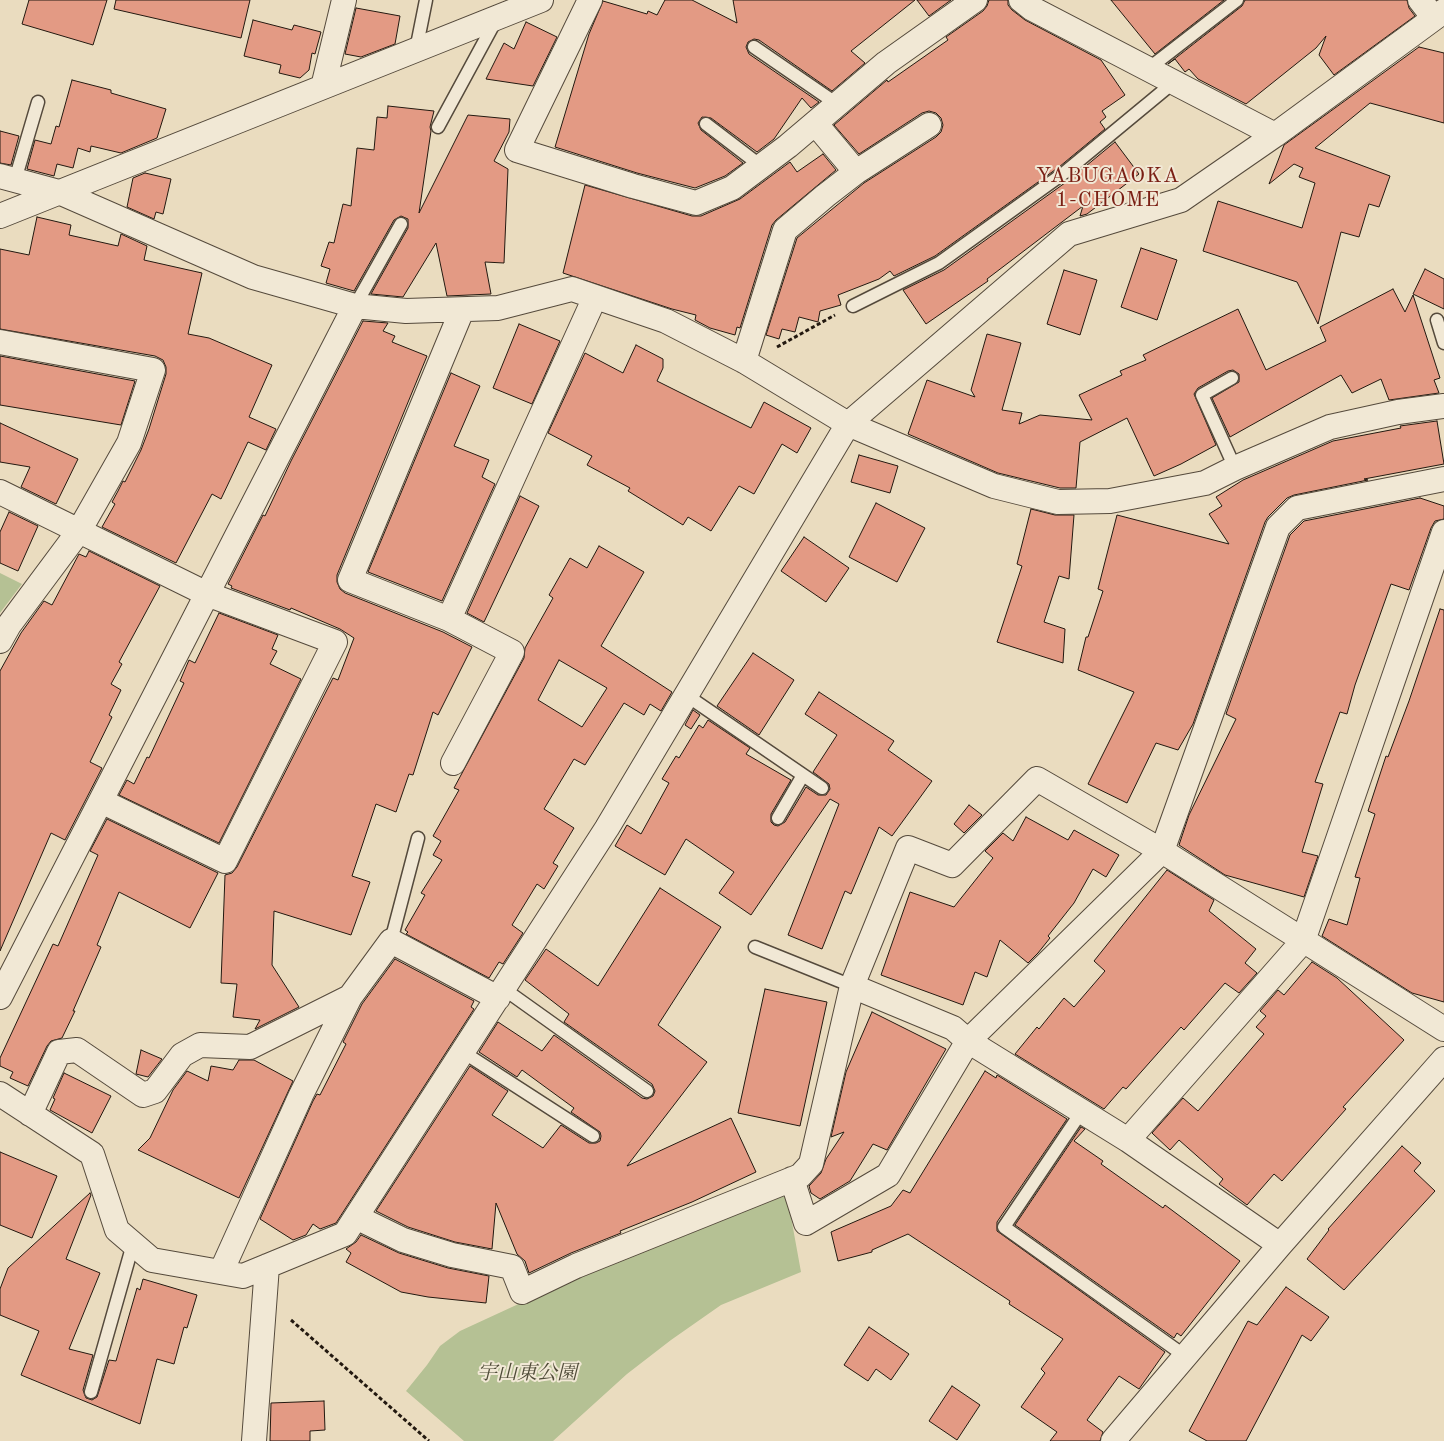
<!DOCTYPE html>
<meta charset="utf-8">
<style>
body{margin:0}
canvas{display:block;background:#eadcbf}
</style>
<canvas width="1444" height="1441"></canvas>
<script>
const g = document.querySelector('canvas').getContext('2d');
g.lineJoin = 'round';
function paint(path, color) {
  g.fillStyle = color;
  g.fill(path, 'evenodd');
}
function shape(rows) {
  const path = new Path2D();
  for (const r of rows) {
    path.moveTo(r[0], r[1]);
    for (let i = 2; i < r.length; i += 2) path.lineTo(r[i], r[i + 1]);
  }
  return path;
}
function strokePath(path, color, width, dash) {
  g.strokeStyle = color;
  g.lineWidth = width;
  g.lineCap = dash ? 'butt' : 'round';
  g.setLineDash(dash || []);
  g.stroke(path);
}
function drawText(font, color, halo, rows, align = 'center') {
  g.font = font + ' "Old Standard TT","Noto Serif JP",serif';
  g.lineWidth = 4;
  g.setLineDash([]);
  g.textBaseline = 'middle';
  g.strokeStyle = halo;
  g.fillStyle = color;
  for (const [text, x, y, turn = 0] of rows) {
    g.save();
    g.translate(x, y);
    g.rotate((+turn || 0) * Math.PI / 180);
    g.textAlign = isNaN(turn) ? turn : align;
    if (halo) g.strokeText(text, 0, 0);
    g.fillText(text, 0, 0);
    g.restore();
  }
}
paint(shape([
 [0,573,22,584,0,613],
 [787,1195,801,1272,721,1305,671,1340,627,1374,553,1441,464,1441,406,1391,427,1365,440,1346,460,1331,616,1259]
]), '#b5c194');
const building = shape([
 [29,0,107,0,93,45,22,24,29,0],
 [116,0,250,0,241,38,114,9,116,0],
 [665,0,692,0,737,23,733,0,915,0,851,51,865,63,832,91,759,40,754,39,748,42,746,47,749,54,819,102,811,108,802,98,774,139,757,152,711,118,702,117,698,123,701,130,743,163,725,176,695,188,637,173,555,147,589,34,603,1,647,14,648,11,657,15,665,0],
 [917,0,951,0,929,16,917,0],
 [989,0,1008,0,1008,5,1012,10,1025,20,1101,60,1125,95,1102,111,1106,117,1100,122,1105,129,1059,167,935,256,894,276,890,271,879,279,838,295,841,305,820,311,818,322,799,317,795,332,782,329,779,339,766,335,797,238,864,183,936,137,941,132,943,125,941,118,936,113,929,111,922,113,859,154,834,125,887,80,888,82,948,40,946,37,983,11,987,6,989,0],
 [1111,0,1224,0,1155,54,1111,0],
 [1245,0,1407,0,1409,8,1415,16,1334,75,1319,55,1326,36,1316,48,1246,104,1198,79,1189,69,1185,72,1175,59,1168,64,1242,6,1245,0],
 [356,8,400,16,395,44,361,57,345,54,356,8],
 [253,20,292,30,294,25,321,32,315,54,312,53,309,70,300,78,279,73,281,65,244,56,253,20],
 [526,22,557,37,533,86,486,79,504,43,514,49,526,22],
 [1419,47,1444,53,1444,123,1370,103,1315,148,1390,176,1379,207,1369,204,1359,237,1341,232,1318,324,1297,282,1203,251,1218,201,1302,228,1315,183,1299,177,1303,168,1294,164,1269,184,1284,145,1419,47],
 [72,80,111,90,111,93,166,109,157,138,121,153,91,146,90,152,78,148,73,168,57,164,54,176,27,169,35,140,51,144,56,126,59,127,72,80],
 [388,106,434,111,430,127,431,131,419,213,468,115,510,119,509,132,494,161,508,169,504,263,485,262,491,294,447,296,436,243,403,297,371,294,408,228,408,219,401,216,394,220,354,291,326,283,330,269,321,266,329,242,334,243,343,204,351,206,357,148,374,150,377,117,387,118,388,106],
 [0,131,19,136,11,165,0,163,0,131],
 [1115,142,1139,174,1087,214,1080,216,1083,206,987,279,988,281,926,324,903,290,944,270,1069,180,1115,142],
 [823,154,836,170,776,220,772,225,740,328,737,327,735,335,710,328,695,320,696,315,672,309,563,273,585,185,692,216,701,216,740,199,790,162,797,172,823,154],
 [145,173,171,179,163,214,156,212,154,219,127,207,133,178,145,173],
 [37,217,71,225,69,235,118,246,121,234,147,246,144,260,202,273,188,334,209,338,272,365,249,417,276,429,266,450,248,442,221,499,212,494,176,563,102,527,115,504,112,502,118,491,123,481,125,482,141,450,149,429,166,374,166,367,163,360,155,356,0,329,0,249,29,255,37,217],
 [1141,248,1177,260,1157,320,1121,307,1141,248],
 [1425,269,1444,279,1444,309,1413,294,1425,269],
 [1064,270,1097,280,1080,335,1047,324,1064,270],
 [1393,289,1405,312,1413,295,1440,378,1434,380,1439,393,1389,400,1381,379,1352,393,1341,375,1230,437,1212,398,1239,382,1239,374,1233,370,1228,371,1198,388,1194,394,1216,445,1181,464,1154,476,1127,418,1080,442,1076,488,1060,488,998,473,908,434,927,380,975,397,971,390,987,334,1021,343,1002,410,1022,413,1019,424,1040,415,1092,420,1079,395,1122,375,1120,371,1146,360,1143,355,1238,309,1266,370,1326,341,1320,327,1393,289],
 [363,321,388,323,383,331,395,336,392,342,427,356,337,575,337,582,340,589,345,593,443,632,472,647,438,715,433,712,413,775,409,774,396,812,376,804,352,876,370,882,351,935,274,911,272,965,299,1007,255,1029,260,1020,233,1017,237,984,221,983,225,875,232,873,237,867,333,678,338,680,354,638,340,629,291,608,290,610,231,588,232,586,228,584,263,515,265,516,291,461,363,321],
 [519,324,560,341,532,404,493,388,519,324],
 [636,345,663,359,663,368,657,381,751,428,764,402,811,428,797,453,782,444,754,494,739,486,711,531,688,517,683,525,628,491,630,488,587,465,592,456,548,433,585,353,623,373,636,345],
 [0,356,135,381,121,425,0,405,0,356],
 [451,373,480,386,454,446,489,460,482,477,495,484,442,601,368,572,451,373],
 [1437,421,1444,464,1364,479,1368,480,1294,495,1287,498,1268,517,1265,522,1193,724,1178,750,1156,743,1127,803,1088,784,1134,692,1078,670,1086,637,1088,637,1103,591,1098,589,1117,515,1229,544,1209,514,1222,506,1216,497,1243,480,1333,441,1401,428,1400,426,1437,421],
 [0,423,78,459,56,504,21,487,30,467,0,462,0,423],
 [859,455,898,466,890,493,851,482,859,455],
 [520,496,539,506,484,622,467,613,520,496],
 [1420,498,1444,506,1444,519,1435,521,1431,528,1409,590,1391,584,1355,685,1347,714,1340,712,1315,782,1323,784,1302,852,1318,856,1304,897,1225,875,1179,845,1189,815,1236,719,1226,714,1290,535,1304,521,1420,498],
 [876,503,925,528,897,582,849,557,876,503],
 [1031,509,1055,515,1074,515,1069,579,1059,576,1044,622,1065,629,1063,663,997,642,1022,566,1017,564,1031,509],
 [9,512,38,526,18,571,0,563,0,532,9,512],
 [804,537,849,568,826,602,781,571,804,537],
 [599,546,644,572,601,646,672,692,661,711,650,704,644,715,624,703,585,765,574,759,544,809,574,828,553,863,558,866,544,889,537,884,512,925,523,933,503,964,499,962,489,978,406,934,408,932,405,930,425,895,421,893,442,860,433,855,441,841,433,836,459,790,454,788,524,658,525,648,553,598,549,595,570,558,587,568,599,546],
 [559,660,607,688,582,727,538,700,559,660],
 [89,551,160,586,119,662,122,664,111,684,121,690,109,715,112,717,90,762,102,768,65,840,51,833,0,951,0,671,21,633,44,601,52,605,79,554,86,557,89,551],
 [1440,609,1444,610,1444,1002,1412,993,1322,936,1329,919,1347,925,1360,878,1355,877,1375,814,1368,811,1386,756,1388,757,1409,701,1440,609],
 [219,613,278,635,272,649,277,651,270,664,301,679,219,843,119,795,127,780,134,784,147,757,149,758,184,683,180,681,189,660,195,663,219,613],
 [753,653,794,680,759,735,717,706,753,653],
 [819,692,894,741,888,750,932,781,892,836,879,827,851,894,845,891,822,949,788,935,839,804,830,799,751,915,719,893,734,872,686,839,665,875,615,846,627,825,641,834,669,783,662,779,676,756,679,758,699,725,703,728,708,720,750,748,746,754,791,780,771,814,771,822,774,825,778,826,785,822,806,787,818,795,826,795,830,789,829,784,813,772,837,735,805,714,819,692],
 [693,710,700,715,691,729,685,725,693,710],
 [969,805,982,815,964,833,954,824,969,805],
 [1026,817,1068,840,1074,830,1119,855,1106,877,1093,869,1074,903,1048,936,1050,938,1038,953,1028,963,1000,940,987,977,975,972,963,1005,881,975,910,892,954,907,993,858,985,851,1003,833,1013,841,1026,817],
 [107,819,218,873,190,928,119,892,97,945,101,947,73,1011,75,1011,62,1038,51,1041,47,1046,28,1086,10,1078,13,1072,0,1066,0,1058,53,944,58,946,98,855,90,851,107,819],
 [1167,870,1214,900,1209,911,1256,949,1245,963,1257,973,1239,993,1225,983,1184,1030,1181,1027,1126,1089,1123,1087,1104,1109,1015,1054,1037,1027,1039,1029,1064,998,1074,1007,1105,971,1094,961,1167,870],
 [660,888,721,927,658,1025,707,1062,627,1166,731,1118,756,1172,692,1202,620,1231,621,1233,571,1253,529,1273,525,1261,517,1254,496,1203,492,1249,455,1242,408,1227,376,1211,470,1066,508,1091,492,1115,543,1148,561,1125,589,1143,596,1143,600,1141,601,1136,600,1132,571,1112,574,1108,522,1070,517,1077,479,1052,498,1022,542,1051,554,1035,642,1098,647,1099,653,1096,655,1091,652,1084,564,1022,569,1014,525,980,546,949,598,986,660,888],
 [395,959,474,1001,471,1007,474,1009,336,1223,320,1229,313,1224,306,1235,293,1240,260,1219,313,1101,317,1094,320,1095,346,1044,343,1042,362,1004,395,959],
 [1312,962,1337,978,1404,1040,1343,1107,1346,1109,1282,1181,1274,1174,1247,1205,1219,1184,1223,1179,1179,1140,1170,1150,1152,1133,1183,1098,1198,1111,1264,1034,1256,1027,1266,1016,1260,1011,1278,990,1284,995,1312,962],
 [765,989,827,1002,800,1126,738,1113,765,989],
 [872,1012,946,1049,887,1150,873,1144,850,1181,820,1199,811,1193,809,1186,821,1173,826,1159,844,1132,831,1137,846,1072,872,1012],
 [141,1050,162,1059,148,1077,136,1074,141,1050],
 [239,1060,254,1060,293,1081,239,1198,138,1150,150,1138,173,1090,187,1071,208,1081,211,1066,233,1070,239,1060],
 [985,1071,996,1078,997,1075,1067,1119,997,1222,997,1231,1165,1352,1139,1389,1119,1376,1087,1420,1103,1432,1100,1441,1050,1441,1057,1432,1021,1407,1045,1373,1041,1369,1063,1339,1009,1304,1010,1301,908,1234,872,1250,872,1252,838,1261,831,1232,891,1206,903,1190,910,1193,985,1071],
 [64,1073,111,1096,92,1133,50,1110,55,1099,53,1098,64,1073],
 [1081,1127,1085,1129,1074,1141,1103,1161,1101,1164,1163,1208,1165,1205,1240,1261,1181,1336,1177,1333,1174,1338,1015,1225,1081,1127],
 [1402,1146,1421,1163,1414,1171,1435,1191,1344,1290,1307,1259,1329,1230,1328,1229,1402,1146],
 [0,1152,57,1176,32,1238,0,1225,0,1152],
 [90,1193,91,1195,66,1259,100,1273,69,1349,93,1355,83,1390,86,1398,92,1400,97,1397,109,1360,116,1361,137,1288,140,1290,143,1279,197,1295,187,1328,184,1327,174,1364,157,1359,140,1424,21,1375,39,1331,0,1315,0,1289,8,1268,90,1193],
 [361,1235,399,1253,448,1268,489,1276,486,1303,428,1297,401,1292,346,1262,351,1253,346,1249,356,1242,361,1235],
 [1286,1287,1329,1317,1311,1341,1302,1335,1246,1441,1207,1441,1189,1431,1248,1321,1257,1325,1286,1287],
 [869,1327,909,1354,891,1380,876,1369,868,1381,844,1365,869,1327],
 [952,1386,980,1405,957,1440,929,1421,952,1386],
 [324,1401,325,1430,310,1431,310,1441,270,1441,271,1403,324,1401]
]);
paint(building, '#e39a84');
strokePath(building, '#231910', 1);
const service = shape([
 [754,47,837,104],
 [416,50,426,0],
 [1148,69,1237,0],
 [706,124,761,166],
 [438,127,496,20],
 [15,180,38,102],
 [355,306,401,224],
 [853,306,939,263,1064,173,1174,82],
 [1437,320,1444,343],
 [1232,378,1202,395,1235,468],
 [686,695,822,788],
 [778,818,803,775],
 [391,941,418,838],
 [755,947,852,986],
 [504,989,647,1091],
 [463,1052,593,1136],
 [1082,1111,1004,1227,1185,1356],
 [91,1392,133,1244]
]);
const minor = shape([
 [590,0,517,150,633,186,696,203,732,188,788,146,886,63,975,0],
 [1021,0,1031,8,1275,135],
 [1420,0,1434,18],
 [323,87,344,0],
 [856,172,929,125],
 [0,176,59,192,253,277,355,306,406,311,498,308,572,289,666,321,744,361,848,424,1069,234,1181,200,1275,135,1444,11],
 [0,216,541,0],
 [462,310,350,580,449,619,595,297],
 [0,342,153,370,129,443,79,531,9,625,0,641],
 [744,361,785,230,825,196,856,172,815,123],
 [0,492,207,594,335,642,225,861,101,801],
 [449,619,512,652,453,763],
 [852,986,953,1028,968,1041,1128,1140,1280,1245],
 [0,997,355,306],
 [0,1094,92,1154,117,1230,152,1260,243,1276,345,1234,607,828,848,424,994,486,1058,502,1110,501,1205,483,1235,468,1330,427,1398,412,1444,406],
 [30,1114,59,1052,77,1050,143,1095,155,1091,182,1055,200,1045,250,1047,350,997],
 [1128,1140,1303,941,1444,532],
 [792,1179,806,1223,888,1175,968,1041,1162,851,1278,527,1297,508,1444,479],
 [356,1217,403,1240,452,1255,512,1267,522,1292,576,1266,800,1176,811,1164,852,986,908,848,952,865,1037,779,1162,851,1444,1029],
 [221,1272,301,1095,350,997,391,941,498,998],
 [254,1441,267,1266],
 [1113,1441,1280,1245,1444,1059]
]);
strokePath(service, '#554a3c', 15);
strokePath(minor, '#554a3c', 26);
strokePath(shape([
 [777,347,835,315],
 [291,1320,429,1441]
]), '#231910', 3, [4, 2.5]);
strokePath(service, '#f1e8d5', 12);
strokePath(minor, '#f1e8d5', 24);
drawText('italic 20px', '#4f4b38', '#f1e8d5', [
 ["宇山東公園",527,1374]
]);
g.letterSpacing = '1px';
drawText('21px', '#7a1f14', '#f1e8d5', [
 ["YABUGAOKA",1108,176],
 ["1-CHOME",1108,200]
]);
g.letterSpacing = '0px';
</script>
